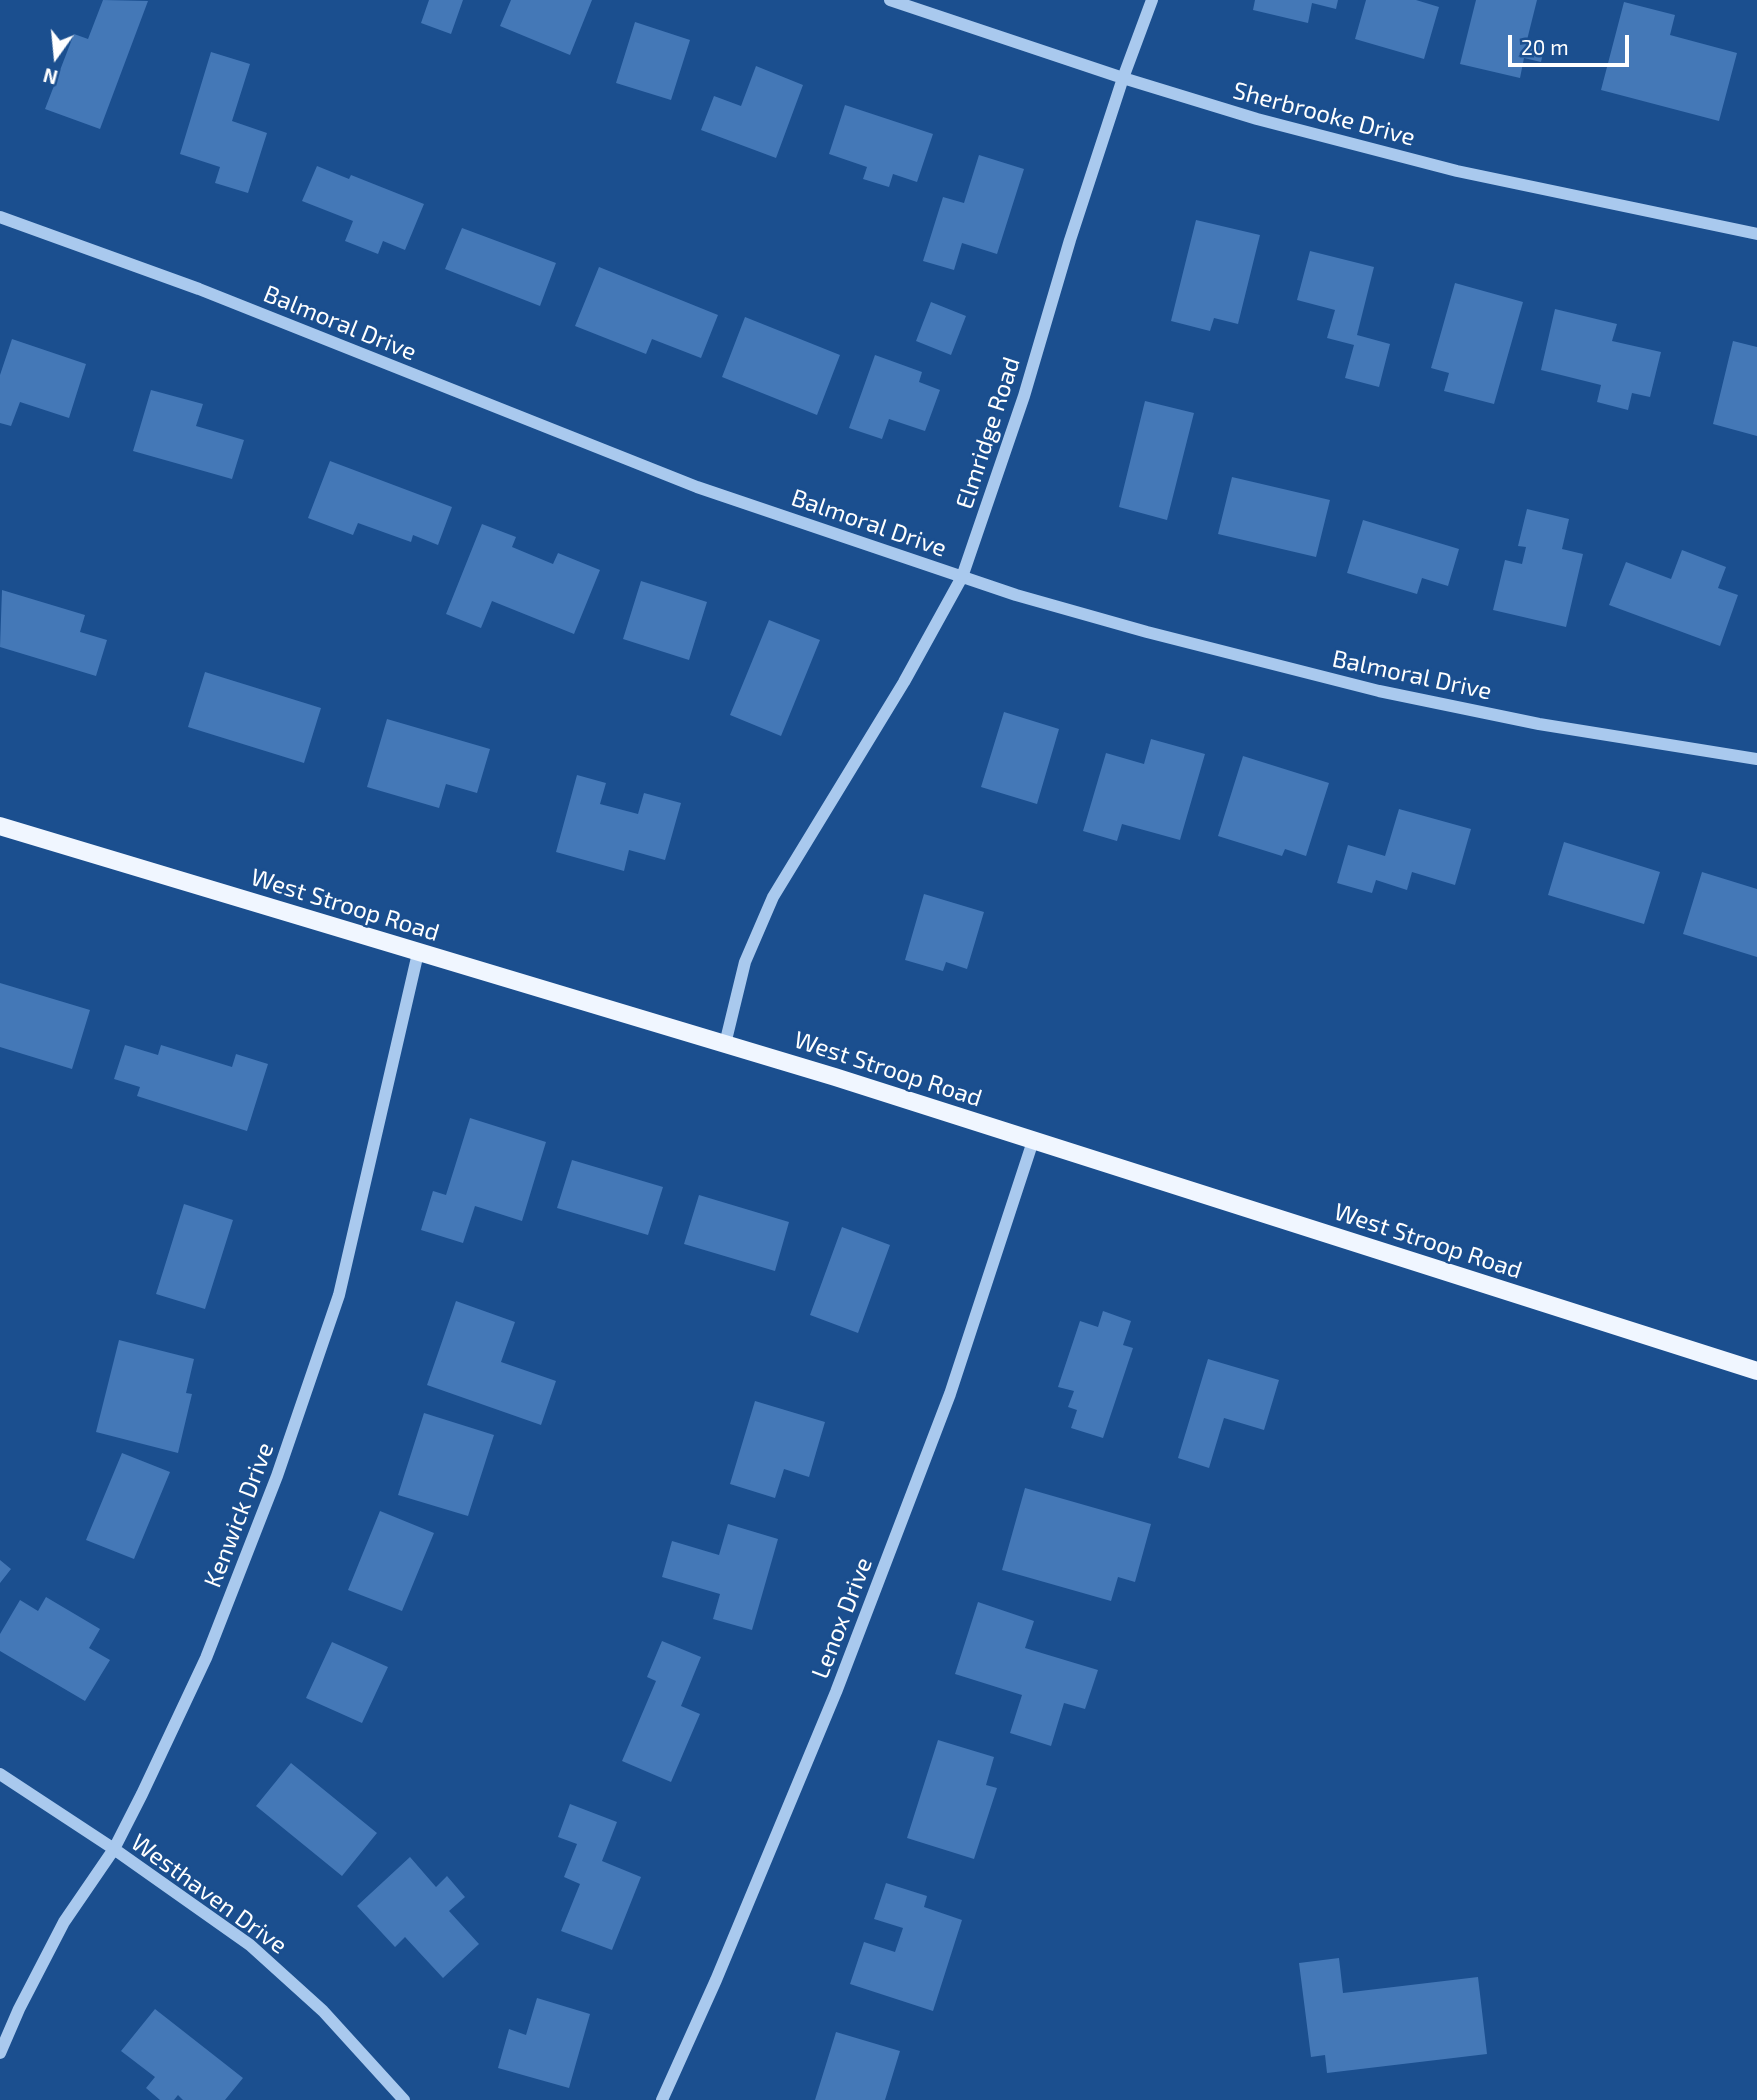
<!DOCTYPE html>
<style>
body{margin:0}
#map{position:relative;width:1757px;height:2100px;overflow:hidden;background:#1b4f8f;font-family:"Exo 2",sans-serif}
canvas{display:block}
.north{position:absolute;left:21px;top:21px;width:70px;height:70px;-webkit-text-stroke:5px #1b4f8f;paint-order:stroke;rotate:195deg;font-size:19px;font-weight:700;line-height:28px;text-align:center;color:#fff}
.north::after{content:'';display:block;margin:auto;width:24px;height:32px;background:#fff;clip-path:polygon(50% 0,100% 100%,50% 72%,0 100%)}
.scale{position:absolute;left:1508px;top:35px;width:121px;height:32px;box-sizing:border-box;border:4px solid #fff;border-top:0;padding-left:9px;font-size:21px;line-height:24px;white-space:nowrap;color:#fff;-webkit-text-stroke:5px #1b4f8f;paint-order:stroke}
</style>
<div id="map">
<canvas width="1757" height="2100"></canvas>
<div class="north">N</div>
<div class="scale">20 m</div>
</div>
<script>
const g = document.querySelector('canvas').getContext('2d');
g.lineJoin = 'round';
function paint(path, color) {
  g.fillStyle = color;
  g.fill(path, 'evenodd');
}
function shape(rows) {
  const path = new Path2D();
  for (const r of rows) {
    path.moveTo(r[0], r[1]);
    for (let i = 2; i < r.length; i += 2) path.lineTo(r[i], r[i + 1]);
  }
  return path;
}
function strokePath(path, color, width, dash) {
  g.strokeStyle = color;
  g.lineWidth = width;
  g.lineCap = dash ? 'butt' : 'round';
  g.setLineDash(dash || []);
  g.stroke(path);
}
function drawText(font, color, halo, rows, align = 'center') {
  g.font = font + ' "Exo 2",sans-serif';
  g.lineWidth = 5;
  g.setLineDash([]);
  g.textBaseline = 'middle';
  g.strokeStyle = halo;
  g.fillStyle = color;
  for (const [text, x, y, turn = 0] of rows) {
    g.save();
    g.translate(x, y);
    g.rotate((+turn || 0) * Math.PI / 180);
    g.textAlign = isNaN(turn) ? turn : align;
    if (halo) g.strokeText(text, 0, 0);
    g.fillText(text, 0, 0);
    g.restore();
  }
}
paint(shape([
 [103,0,148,1,100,129,45,109,74,34,88,39],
 [429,0,463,0,451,34,421,23],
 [511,0,592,0,570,55,500,26],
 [1255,0,1338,0,1336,9,1312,3,1308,23,1253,10],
 [1366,0,1416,0,1439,7,1424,59,1355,39],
 [1476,0,1537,0,1527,40,1545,44,1541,62,1524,58,1520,78,1460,64],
 [1624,2,1675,15,1670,35,1737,53,1719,121,1601,90],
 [635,22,690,40,671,100,616,83],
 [211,52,250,64,232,121,267,133,248,193,215,183,220,167,180,154],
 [756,66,803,85,776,158,701,130,714,96,741,106],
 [845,105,933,134,917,182,893,174,889,187,863,179,867,167,829,154],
 [979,155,1024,169,997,254,962,243,954,270,923,261,943,197,964,203],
 [317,166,349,179,351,175,424,204,405,250,383,241,378,254,345,241,353,221,302,201],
 [1196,220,1260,235,1238,324,1214,318,1210,331,1171,321],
 [462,228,556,263,540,306,445,269],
 [1310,251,1374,267,1357,335,1390,344,1379,387,1345,378,1354,345,1327,338,1335,310,1297,300],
 [599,267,718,315,701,358,652,339,646,354,575,326],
 [1455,283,1523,302,1494,404,1444,391,1449,373,1431,368],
 [931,302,966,316,951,355,916,341],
 [1555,309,1617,324,1612,341,1661,352,1650,397,1632,393,1628,410,1597,402,1601,385,1541,370],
 [745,317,840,355,817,415,722,377],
 [12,339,86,364,69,418,20,402,11,426,0,423,0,375],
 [1733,341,1757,347,1757,436,1713,424],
 [875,355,922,372,919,382,940,390,925,431,889,419,882,439,849,428],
 [151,390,203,404,196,426,244,440,232,479,133,451],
 [1145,401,1194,413,1167,520,1119,507],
 [330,461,452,507,438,545,413,535,411,542,358,523,353,535,308,518],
 [1232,477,1330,500,1316,557,1218,534],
 [1527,509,1569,519,1562,549,1583,554,1566,627,1493,610,1505,560,1522,564,1526,547,1518,546],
 [1363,520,1459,549,1448,586,1422,578,1417,594,1347,573],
 [482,524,516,537,512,547,553,564,558,553,600,570,574,634,492,601,481,628,446,614],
 [1682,550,1726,567,1718,588,1738,595,1720,646,1609,605,1626,562,1671,579],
 [641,581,707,602,689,660,623,639],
 [2,590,85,615,80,632,107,640,96,676,0,647],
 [769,620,820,640,781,736,730,715],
 [205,672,321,708,304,763,188,727],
 [1004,712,1059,729,1037,804,981,787],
 [387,719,490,749,477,793,446,784,439,808,367,787],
 [1151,739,1205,754,1180,840,1122,824,1117,841,1083,831,1106,753,1144,764],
 [1243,756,1329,783,1306,856,1285,849,1282,856,1218,836],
 [577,775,606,783,600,804,638,814,644,793,681,803,665,860,629,850,624,871,556,852],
 [1399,809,1471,829,1455,885,1412,872,1407,890,1376,880,1372,893,1337,883,1348,845,1385,856],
 [1564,842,1660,872,1644,924,1548,895],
 [1702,872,1757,889,1757,957,1683,934],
 [924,894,984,912,967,969,946,962,943,971,905,960],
 [0,983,90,1010,72,1069,0,1047],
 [125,1045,158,1055,161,1045,232,1067,236,1054,268,1064,247,1131,137,1096,140,1087,114,1079],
 [470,1118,546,1142,522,1221,475,1206,463,1243,421,1230,433,1191,446,1195],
 [572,1160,663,1187,648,1235,557,1208],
 [699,1195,789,1222,775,1271,684,1244],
 [184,1204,233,1220,205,1309,156,1294],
 [842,1227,890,1245,858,1333,810,1315],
 [456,1301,515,1322,501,1362,556,1381,541,1425,427,1385],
 [1103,1311,1131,1321,1123,1345,1133,1348,1103,1438,1071,1428,1077,1410,1068,1407,1074,1391,1058,1387,1080,1321,1098,1327],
 [119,1340,194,1359,186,1393,192,1394,178,1453,96,1432],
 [1208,1359,1279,1380,1264,1430,1224,1418,1209,1468,1178,1458],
 [755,1401,825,1422,809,1477,784,1469,775,1498,730,1484],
 [424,1413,494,1435,468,1516,398,1495],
 [122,1453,170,1472,134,1559,86,1540],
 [1025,1488,1151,1524,1135,1582,1118,1577,1111,1601,1002,1570],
 [380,1511,434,1533,402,1611,348,1590],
 [728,1524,778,1539,752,1630,713,1619,720,1594,662,1577,672,1541,719,1555],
 [0,1560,11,1569,0,1583],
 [46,1597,100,1629,89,1648,110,1660,85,1701,0,1651,0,1634,20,1600,38,1611],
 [978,1602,1034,1621,1025,1648,1098,1670,1085,1709,1064,1703,1051,1746,1010,1733,1022,1695,955,1674],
 [662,1641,701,1657,681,1706,700,1714,671,1782,622,1761,656,1681,647,1677],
 [332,1642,388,1667,362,1723,306,1698],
 [938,1740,994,1757,986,1785,997,1788,974,1859,907,1838],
 [291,1763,377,1833,342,1876,256,1806],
 [570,1804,617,1822,602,1861,641,1877,612,1950,561,1931,580,1884,564,1877,577,1844,558,1837],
 [410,1857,436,1887,447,1876,465,1897,449,1911,479,1944,443,1978,405,1937,395,1947,357,1906],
 [886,1883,927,1896,924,1907,962,1920,933,2011,850,1984,864,1942,895,1952,903,1928,874,1919],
 [1339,1958,1343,1993,1478,1977,1487,2054,1327,2073,1325,2055,1311,2057,1299,1963],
 [537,1998,590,2014,569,2088,498,2068,509,2029,526,2035],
 [155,2009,243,2078,225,2100,183,2100,178,2095,174,2100,160,2100,146,2088,155,2077,121,2051],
 [836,2032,900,2051,885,2100,815,2100]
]), '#4478b7');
strokePath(shape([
 [890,0,1123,78,1257,119,1457,171,1757,234],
 [0,217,199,289,697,487,1016,595,1147,632,1379,691,1539,724,1757,759],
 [725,1044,745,962,773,897,904,682,962,577,1024,396,1070,240,1123,78,1152,0],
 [0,1774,114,1849,250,1945,323,2011,404,2100],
 [0,2053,19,2009,64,1922,114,1849,142,1794,206,1658,277,1476,339,1295,418,953],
 [662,2100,716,1980,836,1692,950,1394,1033,1141]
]), '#a9c9ee', 12);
strokePath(shape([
 [0,826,835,1077,1757,1371]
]), '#f0f6ff', 18);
drawText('24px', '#fff', '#1b4f8f', [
 ["Sherbrooke Drive",1324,114,15],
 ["Balmoral Drive",340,323,22],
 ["Elmridge Road",988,433,-72],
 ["Balmoral Drive",869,523,19],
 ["Balmoral Drive",1412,675,12],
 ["West Stroop Road",345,905,17],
 ["West Stroop Road",888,1069,18],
 ["West Stroop Road",1428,1241,18],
 ["Kenwick Drive",239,1515,-69],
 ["Lenox Drive",842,1618,-69],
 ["Westhaven Drive",209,1894,36]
]);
</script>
